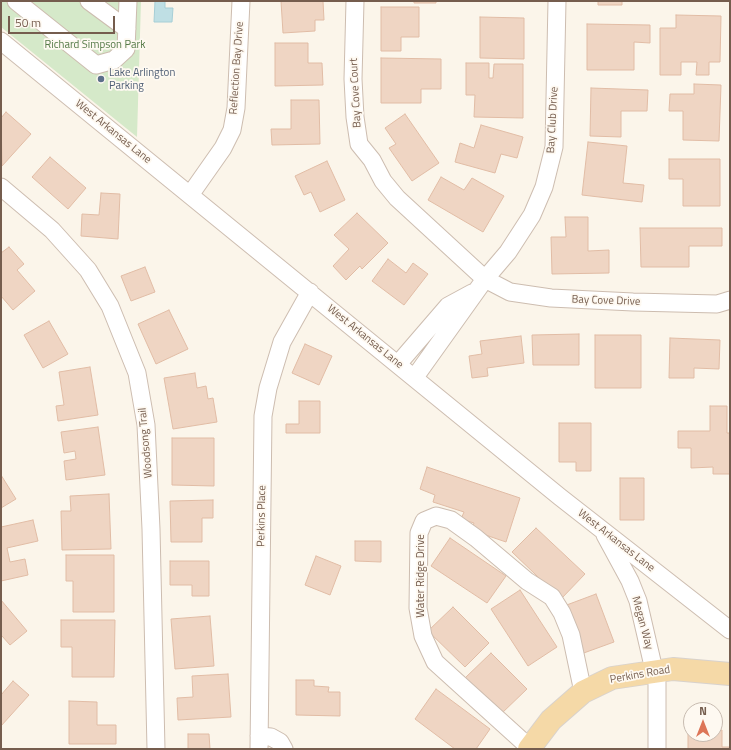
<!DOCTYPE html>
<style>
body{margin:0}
#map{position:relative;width:731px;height:750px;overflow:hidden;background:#fbf5ea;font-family:"Titillium Web",sans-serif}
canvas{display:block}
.frame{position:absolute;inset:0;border:2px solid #755d4e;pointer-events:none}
.north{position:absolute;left:683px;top:702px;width:40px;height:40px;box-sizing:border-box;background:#fef9f1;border:1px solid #c7bbb0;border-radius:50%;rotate:0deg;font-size:11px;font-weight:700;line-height:16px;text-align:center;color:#755d4e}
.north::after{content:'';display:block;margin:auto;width:14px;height:18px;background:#dd7658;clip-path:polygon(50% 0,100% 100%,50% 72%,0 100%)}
.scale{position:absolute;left:8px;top:16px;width:107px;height:18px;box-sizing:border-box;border:2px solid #755d4e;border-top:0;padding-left:5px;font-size:12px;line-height:14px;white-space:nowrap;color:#755d4e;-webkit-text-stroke:3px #fef9f1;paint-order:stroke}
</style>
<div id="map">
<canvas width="731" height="750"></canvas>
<div class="frame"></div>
<div class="north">N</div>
<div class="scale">50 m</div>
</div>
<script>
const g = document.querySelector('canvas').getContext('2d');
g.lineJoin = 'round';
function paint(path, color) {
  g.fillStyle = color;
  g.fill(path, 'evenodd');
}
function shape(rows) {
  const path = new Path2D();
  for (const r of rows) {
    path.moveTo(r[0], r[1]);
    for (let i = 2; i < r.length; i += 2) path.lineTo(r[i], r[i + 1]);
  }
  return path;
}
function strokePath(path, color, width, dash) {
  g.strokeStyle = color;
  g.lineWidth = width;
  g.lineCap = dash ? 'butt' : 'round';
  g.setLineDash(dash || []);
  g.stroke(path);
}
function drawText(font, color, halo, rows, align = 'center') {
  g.font = font + ' "Titillium Web",sans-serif';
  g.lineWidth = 3.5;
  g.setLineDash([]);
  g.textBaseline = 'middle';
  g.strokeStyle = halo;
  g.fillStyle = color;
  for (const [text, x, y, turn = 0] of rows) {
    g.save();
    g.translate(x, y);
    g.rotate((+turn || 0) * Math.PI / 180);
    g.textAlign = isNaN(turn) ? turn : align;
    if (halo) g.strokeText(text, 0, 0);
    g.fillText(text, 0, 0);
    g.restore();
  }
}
paint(shape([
 [1,1,141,1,137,137,1,27]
]), '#d5e9c9');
const water = shape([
 [155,1,165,1,165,8,173,8,172,22,154,22,155,1]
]);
paint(water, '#bfdfe4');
strokePath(water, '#a6ced6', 1);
const building = shape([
 [281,1,323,1,324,20,315,20,315,31,283,33,281,1],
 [414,1,436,1,436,3,414,3,414,1],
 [598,1,622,1,622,5,598,5,598,1],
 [381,7,419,7,419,37,401,37,401,51,381,51,381,7],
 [676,15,721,16,720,62,709,62,709,75,696,75,697,62,681,62,681,75,660,75,660,28,676,28,676,15],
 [480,17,524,18,524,59,480,58,480,17],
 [587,24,650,25,650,43,634,42,634,70,587,70,587,24],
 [275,43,308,43,308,63,322,63,323,85,275,86,275,43],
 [381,58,441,59,441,89,421,89,421,103,381,103,381,58],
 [466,63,489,63,489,78,493,78,494,64,523,64,523,118,474,117,475,95,466,95,466,63],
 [694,84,721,85,719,141,683,140,683,111,669,111,670,94,694,94,694,84],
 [591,88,648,90,647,111,621,111,621,137,590,136,591,88],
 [291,100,319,100,320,144,272,145,271,129,291,129,291,100],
 [6,112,31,134,2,166,1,118,6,112],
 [405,114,439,163,412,181,389,148,396,144,385,128,405,114],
 [481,125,523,137,517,158,501,154,495,173,455,162,460,143,474,148,481,125],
 [588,142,627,146,623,183,644,185,642,202,582,195,588,142],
 [50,157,86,188,68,209,32,177,50,157],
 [669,159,720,159,720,206,683,206,683,179,669,179,669,159],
 [327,161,345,200,320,212,311,192,304,195,295,176,327,161],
 [441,177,464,190,472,178,504,196,483,232,428,200,441,177],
 [101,193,120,194,118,239,81,236,82,214,99,215,101,193],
 [357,213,388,243,362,269,360,266,346,280,333,266,349,249,334,235,357,213],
 [565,217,588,217,588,251,609,250,609,273,552,274,551,237,566,237,565,217],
 [640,228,722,228,722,246,689,246,689,267,641,267,640,228],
 [9,247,24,264,17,270,35,291,13,310,1,296,1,253,9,247],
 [388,259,406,273,413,263,428,274,404,305,372,281,388,259],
 [145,267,155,292,131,301,121,276,145,267],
 [169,310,188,349,156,364,138,324,169,310],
 [49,321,68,354,43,368,24,335,49,321],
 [579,334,579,365,533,365,532,335,579,334],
 [595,335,641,335,641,388,595,388,595,335],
 [521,336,524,363,487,368,488,376,472,378,469,356,482,354,480,341,521,336],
 [670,338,720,340,719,369,694,368,694,378,669,378,670,338],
 [305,344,332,356,319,385,292,373,305,344],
 [90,367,98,415,58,421,56,406,64,405,59,372,90,367],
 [195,373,197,388,206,386,208,399,213,398,217,422,173,429,164,378,195,373],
 [299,401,320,401,320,433,286,433,286,424,299,424,299,401],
 [710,406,727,406,727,433,730,433,730,474,713,474,713,467,691,468,691,448,678,448,678,431,710,431,710,406],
 [559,423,591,423,591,471,576,471,576,462,559,462,559,423],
 [98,427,105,475,66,480,64,461,76,459,75,451,64,453,61,432,98,427],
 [172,438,214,438,214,486,172,485,172,438],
 [427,467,520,498,506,542,471,530,474,523,461,519,464,512,433,502,435,495,420,489,427,467],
 [1,475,16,499,1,508,1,475],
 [620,478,644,478,644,520,620,520,620,478],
 [109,494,111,549,62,550,61,511,71,511,70,496,109,494],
 [213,500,213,518,202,518,202,542,171,542,170,501,213,500],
 [33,520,38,541,7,548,10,562,25,559,28,575,1,581,1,527,33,520],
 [536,528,585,574,561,599,512,552,536,528],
 [450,538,506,576,487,603,431,566,450,538],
 [355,541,381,541,381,562,355,561,355,541],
 [66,555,114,555,114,612,73,612,73,581,66,581,66,555],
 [316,556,341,566,330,595,305,585,316,556],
 [170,561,209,561,209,596,192,596,192,585,170,585,170,561],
 [520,590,557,647,528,666,491,609,520,590],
 [596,594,614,642,581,654,564,606,596,594],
 [1,600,27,631,10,645,2,636,1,637,1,600],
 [453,607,489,643,465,667,428,631,453,607],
 [210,616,214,666,175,669,171,619,210,616],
 [61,620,115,620,114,677,72,677,72,647,61,647,61,620],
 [491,653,527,689,501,714,465,678,491,653],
 [228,674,231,717,178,720,177,698,193,697,192,676,228,674],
 [296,680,314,680,314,686,329,687,328,692,340,692,340,716,296,715,296,680],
 [13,681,29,695,1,726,1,695,13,681],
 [436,689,490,729,476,749,455,749,415,719,436,689],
 [69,701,97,702,97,725,116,725,116,744,69,744,69,701],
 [688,715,691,715,691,734,715,734,715,730,722,730,722,747,729,747,729,749,688,749,688,715],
 [188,734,209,734,210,749,188,749,188,734]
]);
paint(building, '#efd5c3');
strokePath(building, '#e1bca5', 1);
const minor = shape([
 [16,1,96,65,114,60,126,49,128,1],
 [89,1,127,29],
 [355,1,353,79,355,117,359,144,372,160,383,181,397,198,485,279,510,292,551,298,633,302,717,304,730,300],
 [1,41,560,497,730,630],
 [1,187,52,230,88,270,110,306,137,373,146,425,151,529,156,749],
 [190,195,223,148,232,130,236,108,241,1],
 [398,364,448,306,472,293],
 [415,377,485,279,508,252,532,215,544,187,554,147,557,1],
 [605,535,630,581,638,601,657,683,657,749],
 [259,736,271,737,280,742,284,749],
 [530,748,435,662,423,636,418,608,419,533,424,521,436,516,451,520,476,538,527,581,552,597,562,613,571,635,583,692],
 [259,749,263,416,268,388,282,342,310,292]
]);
const major = shape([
 [529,749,551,720,583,692,612,678,673,669,730,674]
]);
strokePath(minor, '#cdbdb0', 19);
strokePath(major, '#d8d2cd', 24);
strokePath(minor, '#fff', 17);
strokePath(major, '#f5d9a7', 22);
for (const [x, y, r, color] of [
 [101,79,4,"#5c6f8a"]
]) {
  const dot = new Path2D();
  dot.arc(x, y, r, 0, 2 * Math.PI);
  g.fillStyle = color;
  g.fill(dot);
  strokePath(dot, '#fef9f1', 1.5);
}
drawText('11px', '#557a47', '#fef9f1', [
 ["Richard Simpson Park",95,45]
]);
drawText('11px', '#755d4e', '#fef9f1', [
 ["Reflection Bay Drive",237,68,-86],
 ["Bay Cove Court",356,93,-93],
 ["Bay Club Drive",553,120,-87],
 ["West Arkansas Lane",113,132,39],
 ["Bay Cove Drive",606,301,2],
 ["West Arkansas Lane",365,337,39],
 ["Woodsong Trail",146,443,-95],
 ["Perkins Place",262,516,-89],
 ["West Arkansas Lane",616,541,38],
 ["Water Ridge Drive",421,576,-90],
 ["Megan Way",642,623,75],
 ["Perkins Road",640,675,-10]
]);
drawText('11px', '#4e5e75', '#fef9f1', [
 ["Lake Arlington",109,73],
 ["Parking",109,86]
], 'left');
</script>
